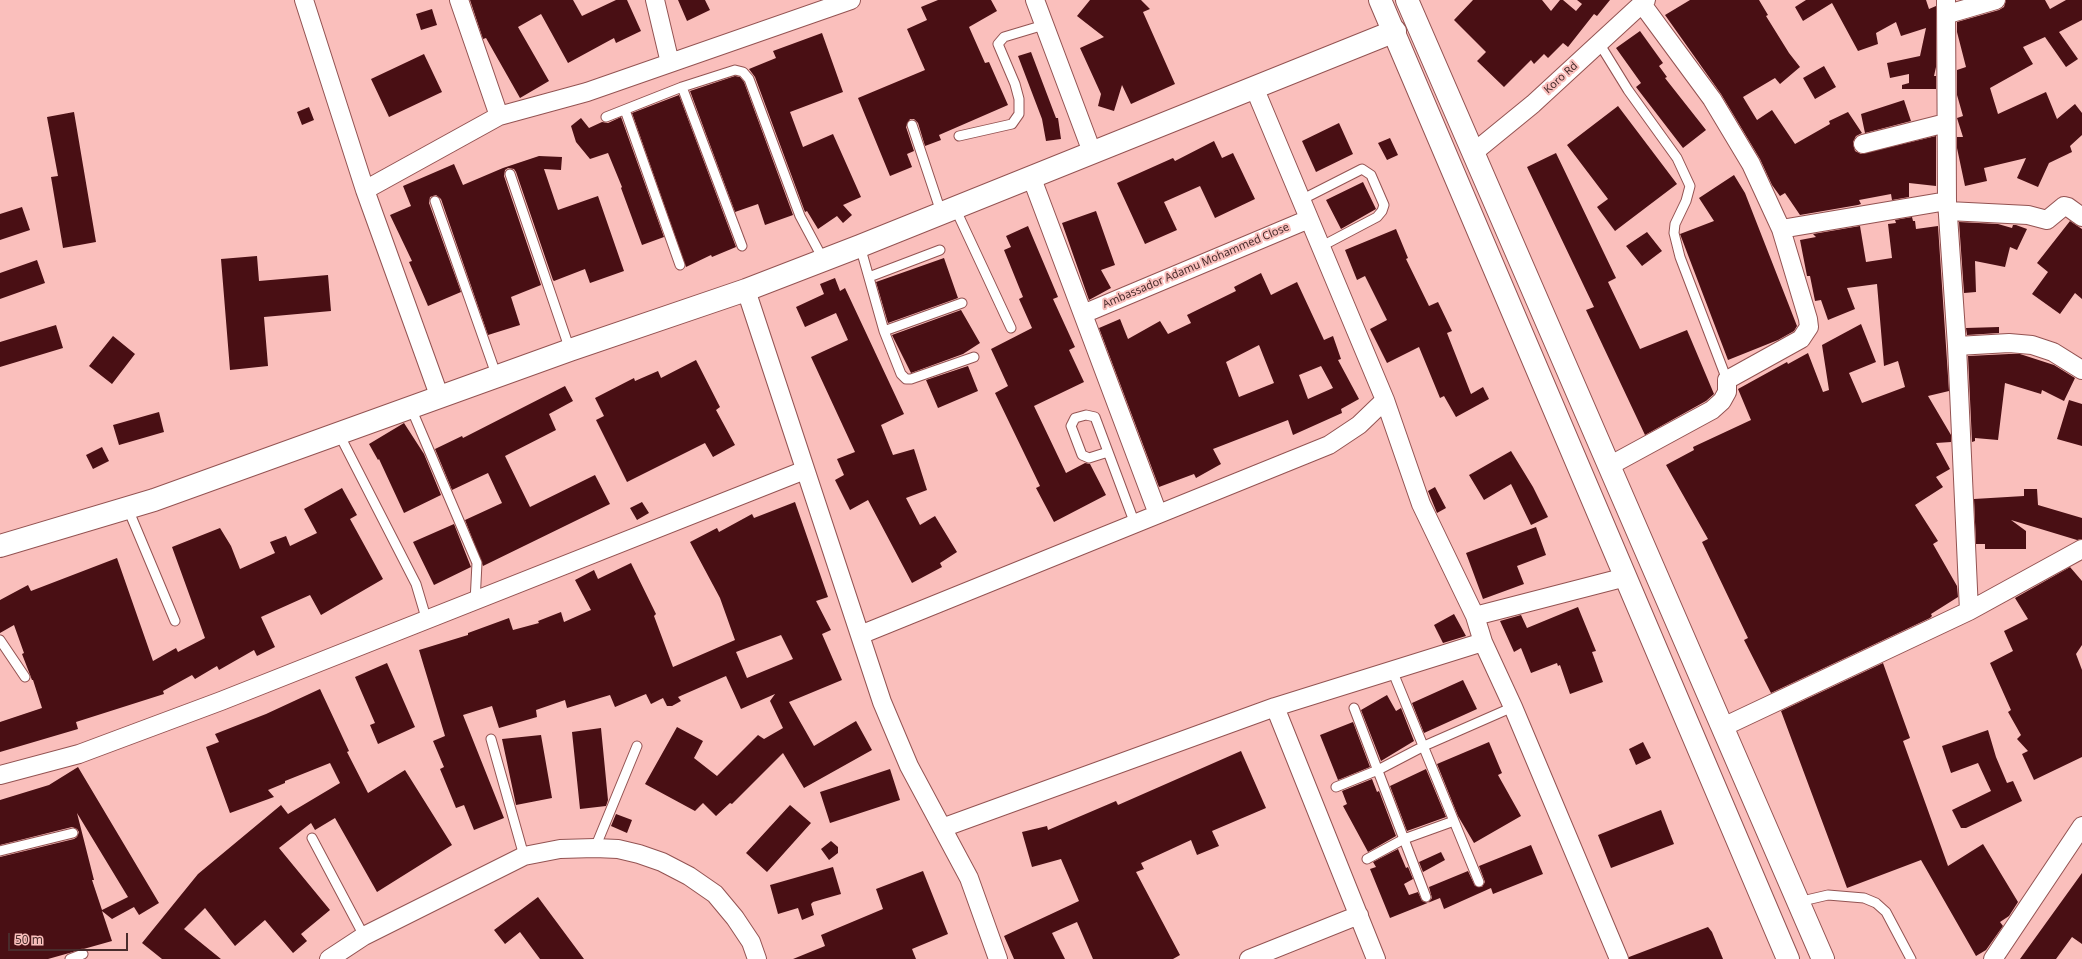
<!DOCTYPE html>
<style>
body{margin:0}
#map{position:relative;width:2082px;height:959px;overflow:hidden;background:#fabfbc;font-family:"Noto Sans",sans-serif}
canvas{display:block}
.scale{position:absolute;left:8px;top:933px;width:120px;height:18px;box-sizing:border-box;border:2px solid #492c2c;border-top:0;padding-left:5px;font-size:12px;line-height:14px;white-space:nowrap;color:#492c2c;-webkit-text-stroke:3px #fabfbc;paint-order:stroke}
</style>
<div id="map">
<canvas width="2082" height="959"></canvas>
<div class="scale">50 m</div>
</div>
<script>
const g = document.querySelector('canvas').getContext('2d');
g.lineJoin = 'round';
function paint(path, color) {
  g.fillStyle = color;
  g.fill(path, 'evenodd');
}
function shape(rows) {
  const path = new Path2D();
  for (const r of rows) {
    path.moveTo(r[0], r[1]);
    for (let i = 2; i < r.length; i += 2) path.lineTo(r[i], r[i + 1]);
  }
  return path;
}
function strokePath(path, color, width, dash) {
  g.strokeStyle = color;
  g.lineWidth = width;
  g.lineCap = dash ? 'butt' : 'round';
  g.setLineDash(dash || []);
  g.stroke(path);
}
function drawText(font, color, halo, rows, align = 'center') {
  g.font = font + ' "Noto Sans",sans-serif';
  g.lineWidth = 4;
  g.setLineDash([]);
  g.textBaseline = 'middle';
  g.strokeStyle = halo;
  g.fillStyle = color;
  for (const [text, x, y, turn = 0] of rows) {
    g.save();
    g.translate(x, y);
    g.rotate((+turn || 0) * Math.PI / 180);
    g.textAlign = isNaN(turn) ? turn : align;
    if (halo) g.strokeText(text, 0, 0);
    g.fillText(text, 0, 0);
    g.restore();
  }
}
paint(shape([
 [470,0,573,0,582,16,616,0,627,0,641,31,616,43,614,38,568,63,541,14,518,27,549,81,520,98,486,38,483,39],
 [678,0,705,0,710,10,687,21],
 [938,0,991,0,997,11,969,27,985,63,989,62,1008,105,939,135,941,140,925,146,918,123,914,119,910,119,906,127,914,151,907,154,912,167,890,176,858,98,925,70,907,29,927,20,921,7],
 [1090,0,1141,0,1150,9,1143,12,1175,84,1131,104,1122,85,1114,111,1098,106,1101,94,1080,48,1104,37,1077,16],
 [1473,0,1542,0,1551,11,1560,0,1563,0,1576,11,1582,4,1577,0,1610,0,1597,16,1594,14,1568,47,1563,43,1548,58,1544,54,1534,64,1531,60,1504,87,1477,61,1486,52,1454,20],
 [1690,0,1759,0,1768,15,1766,16,1789,53,1800,67,1780,84,1775,78,1743,97,1757,120,1772,110,1795,144,1830,124,1829,121,1848,112,1862,133,1856,136,1853,142,1855,151,1861,154,1936,136,1936,186,1909,183,1909,197,1892,200,1891,194,1859,200,1861,204,1858,205,1800,215,1785,193,1780,196,1772,185,1760,159,1721,94,1665,15],
 [1806,0,1926,0,1929,9,1936,6,1936,67,1934,76,1936,76,1936,89,1902,89,1902,85,1909,83,1909,74,1890,78,1887,63,1920,56,1926,28,1901,36,1896,22,1876,33,1878,44,1858,51,1832,3,1803,21,1795,7],
 [2006,0,2045,0,2050,9,2066,0,2082,0,2082,20,2059,32,2078,59,2066,67,2045,37,2023,47,2033,64,1990,88,1998,114,2046,92,2057,119,2075,104,2082,113,2082,135,2070,146,2072,152,2049,163,2038,187,2017,178,2026,158,1984,168,1987,181,1965,186,1957,148,1957,137,1963,137,1957,118,1963,116,1957,95,1957,70,1966,67,1957,32,1957,22,1999,10,2004,7],
 [432,9,437,25,421,30,416,14],
 [1640,31,1663,63,1659,66,1667,77,1665,78,1706,130,1683,148,1636,87,1641,83,1616,48],
 [822,33,843,92,790,112,803,147,833,134,861,197,843,205,852,215,843,223,837,216,818,229,807,211,805,212,755,77,749,69,776,58,773,51],
 [1031,52,1056,118,1058,118,1061,139,1046,141,1042,119,1018,56],
 [424,54,442,92,389,117,371,79],
 [1824,66,1836,87,1815,99,1803,78],
 [735,76,740,77,744,82,793,215,765,225,758,204,735,212,690,91],
 [679,95,736,247,712,257,711,255,686,267,632,113],
 [1904,100,1911,121,1865,133,1861,114],
 [1618,106,1677,184,1615,231,1597,207,1608,199,1567,145],
 [309,107,314,120,302,125,297,112],
 [74,112,96,242,63,248,51,177,58,176,47,117],
 [621,117,664,237,642,245,621,188,622,187,608,153,590,159,576,142,571,126,581,118,589,128,602,122,608,123],
 [1339,123,1353,154,1316,172,1302,141],
 [1390,138,1398,155,1387,160,1378,143],
 [1214,141,1222,158,1233,153,1255,199,1215,218,1200,186,1164,202,1177,230,1145,244,1117,183,1173,158,1175,161],
 [1556,153,1616,278,1608,282,1640,349,1687,330,1714,394,1706,401,1645,435,1586,310,1594,307,1527,167],
 [539,156,562,157,561,170,544,169,558,210,598,196,624,271,590,283,585,269,554,281,553,280,516,172,514,169,508,168,505,170,504,176,541,285,511,297,520,325,488,335,441,199,436,195,430,197,429,203,461,292,428,306,409,262,412,261,390,215,411,206,403,186,454,164,463,185,503,168],
 [1734,175,1745,193,1797,326,1794,331,1778,340,1728,360,1680,234,1714,221,1699,198],
 [1363,182,1376,209,1341,229,1326,200],
 [22,207,30,230,0,240,0,214],
 [1096,211,1115,265,1101,270,1111,288,1089,300,1062,223],
 [1912,217,1913,221,1915,221,1916,229,1938,226,1949,391,1928,396,1951,435,1951,442,1936,443,1950,469,1936,477,1943,487,1915,505,1938,541,1933,544,1957,586,1958,597,1931,614,1932,616,1930,618,1771,693,1744,640,1748,638,1702,542,1708,539,1666,465,1694,450,1693,447,1751,420,1738,389,1787,362,1788,364,1808,353,1823,392,1829,390,1822,345,1861,324,1876,362,1849,373,1862,403,1905,387,1898,361,1884,366,1877,284,1847,288,1855,309,1828,320,1821,300,1815,301,1810,276,1807,276,1800,240,1816,237,1813,234,1860,226,1866,262,1892,258,1888,224,1896,223,1895,220],
 [2070,221,2082,229,2082,299,2075,293,2060,314,2032,294,2048,272,2037,263],
 [1959,222,1998,224,2012,228,2013,225,2016,225,2027,229,2017,250,2010,247,2005,267,1975,261,1976,292,1964,293],
 [1028,226,1058,297,1053,299,1075,347,1069,350,1084,382,1034,406,1066,473,1085,463,1090,464,1106,495,1054,522,1036,488,1040,486,995,393,1008,386,991,349,1032,328,1019,299,1023,297,1004,250,1011,247,1006,236],
 [1396,229,1408,258,1406,259,1429,306,1438,302,1452,331,1447,333,1471,394,1483,387,1489,399,1456,417,1444,396,1440,398,1419,347,1387,363,1370,329,1387,320,1365,276,1357,280,1345,250],
 [1647,232,1662,251,1642,266,1626,246],
 [257,256,259,281,328,275,331,311,264,317,268,366,230,370,221,259],
 [944,258,958,298,888,323,876,282],
 [37,260,45,283,0,299,0,273],
 [1261,273,1271,295,1297,282,1324,340,1333,336,1341,359,1338,360,1359,399,1341,409,1342,413,1293,435,1288,420,1213,449,1221,464,1196,478,1194,474,1159,487,1099,328,1120,319,1128,339,1160,321,1168,334,1191,323,1187,315,1236,291,1234,287],
 [1259,345,1274,383,1239,397,1226,362],
 [1321,366,1333,388,1308,399,1299,375],
 [835,278,840,291,845,288,904,414,881,425,893,455,914,449,927,490,906,498,920,525,935,516,957,552,940,563,942,567,912,583,868,500,850,510,835,480,844,475,837,459,855,452,811,357,848,340,836,313,805,327,796,307,824,294,820,284],
 [961,310,980,343,963,354,911,373,892,335],
 [56,325,63,348,0,367,0,342],
 [1999,327,1999,333,1967,335,1966,328],
 [113,336,135,354,112,384,89,366],
 [2009,354,2020,354,2054,365,2075,378,2064,401,2042,390,2041,394,2005,383,1998,440,1975,438,1975,441,1972,442,1968,356],
 [696,360,720,407,716,410,735,445,713,457,705,443,627,482,596,420,604,416,595,398,634,378,635,381,658,371,661,378],
 [968,366,978,391,938,408,926,380],
 [565,386,573,401,549,414,556,430,505,456,530,507,595,475,610,504,483,566,465,520,502,503,488,473,452,490,435,449,462,436,463,438],
 [2069,400,2082,404,2082,446,2057,439],
 [159,412,164,432,119,445,113,425],
 [404,423,424,454,441,495,404,513,379,459,378,460,369,444],
 [102,447,109,461,93,469,86,455],
 [1511,451,1533,487,1548,517,1531,525,1511,484,1484,500,1469,475],
 [1435,487,1446,508,1437,513,1428,491],
 [342,488,357,515,350,519,383,579,321,615,310,595,261,617,275,647,257,656,254,650,219,670,217,666,195,679,192,675,163,691,164,694,76,722,78,729,0,752,0,722,42,708,33,680,32,680,22,654,24,653,14,625,0,633,0,600,28,585,31,591,117,558,153,661,176,648,178,652,205,638,172,547,220,528,231,546,240,569,275,553,270,542,286,536,290,546,317,533,304,509],
 [2024,489,2037,489,2038,505,2082,518,2082,539,2077,540,2011,520,2026,531,2026,549,1985,549,1985,544,1976,544,1974,499,2024,496],
 [642,502,649,513,637,520,630,508],
 [795,502,828,597,816,601,831,630,822,634,842,680,789,702,814,746,856,721,872,750,804,788,783,753,732,804,730,803,716,816,703,803,695,811,645,784,677,727,703,741,694,758,717,776,758,735,764,739,783,728,770,701,775,694,741,709,726,676,678,697,681,701,672,706,667,706,663,698,651,704,646,694,615,707,610,695,567,708,565,700,536,710,537,717,499,728,492,706,463,715,504,818,474,830,464,805,456,808,440,769,444,767,433,741,445,736,419,650,468,635,468,633,509,618,513,630,539,623,538,621,561,612,564,622,591,610,575,580,594,570,598,579,631,563,656,614,654,616,673,667,735,640,720,598,690,542,717,528,719,532,752,514,754,518],
 [781,635,793,659,747,678,736,652],
 [454,524,471,567,434,585,413,542],
 [1536,527,1546,555,1517,566,1524,584,1483,599,1466,553],
 [2070,567,2082,581,2082,645,2076,654,2082,670,2082,757,2034,780,2022,754,2028,751,2017,739,2021,735,2008,712,2011,710,1990,663,2013,651,2004,631,2028,619,2015,598],
 [1578,607,1596,651,1592,652,1603,682,1570,694,1560,665,1558,666,1557,663,1531,673,1521,648,1514,652,1500,621,1521,615,1527,628],
 [1454,614,1466,636,1443,643,1434,625],
 [387,663,415,727,378,744,370,725,375,723,355,677],
 [1883,663,1910,738,1903,741,1948,866,1983,844,2018,902,2009,916,2000,922,2003,926,1986,950,1976,956,1921,860,1847,888,1781,711],
 [1463,680,1477,709,1424,733,1412,703],
 [320,689,349,751,347,752,368,793,405,770,452,845,377,892,335,818,315,830,311,823,279,848,330,910,301,934,307,941,293,953,265,920,235,946,205,908,184,929,221,959,162,959,142,943,198,874,281,805,288,814,340,783,330,763,285,781,285,783,268,790,274,797,230,813,206,747,219,742,215,734,266,714],
 [1387,695,1396,711,1401,708,1414,741,1381,761,1361,710],
 [1353,722,1370,767,1338,780,1320,735],
 [601,728,608,800,606,806,580,809,572,732],
 [1988,730,1996,757,2007,783,2013,781,2022,801,1966,828,1961,828,1952,810,1991,791,1978,763,1951,773,1942,746],
 [541,735,552,798,516,805,502,739],
 [1489,742,1502,773,1498,775,1521,816,1474,843,1458,816,1437,764],
 [1643,742,1651,758,1636,765,1629,749],
 [1241,751,1266,808,1212,831,1219,846,1197,855,1191,840,1141,863,1144,869,1136,872,1180,955,1173,959,1093,959,1077,922,1052,933,1065,959,1014,959,1004,936,1079,901,1061,859,1032,867,1022,832,1047,826,1048,830,1116,801,1118,805],
 [78,767,159,903,139,915,134,907,112,919,102,911,112,941,48,959,0,959,0,857,74,839,77,837,79,832,77,829,72,827,0,845,0,800,49,785],
 [77,813,128,897,102,910,92,880,94,880],
 [890,769,900,800,830,823,820,792],
 [1426,769,1446,817,1407,831,1390,786],
 [1372,779,1377,792,1379,791,1396,836,1368,852,1343,806,1347,804,1342,791],
 [790,805,811,823,767,872,746,853],
 [1661,810,1674,844,1611,868,1598,835],
 [616,814,632,820,627,833,611,826],
 [831,841,838,847,838,853,829,860,821,849],
 [1531,845,1543,874,1493,894,1491,888,1444,909,1440,898,1390,918,1370,869,1376,867,1373,862,1398,849,1406,868,1408,867,1413,879,1404,884,1409,895,1418,892,1422,901,1428,903,1432,898,1429,887,1468,871,1475,886,1482,887,1485,882,1479,866],
 [1441,852,1445,860,1423,872,1419,862],
 [833,867,841,894,813,902,811,904,814,915,802,920,798,908,778,914,770,885],
 [923,871,948,934,912,949,916,959,793,959,825,946,821,935,883,909,876,889],
 [2082,873,2082,944,2072,937,2056,959,2020,959],
 [538,897,584,959,540,959,520,932,505,944,494,930],
 [1708,927,1712,932,1723,959,1629,959,1629,957]
]), '#490f14');
const service = shape([
 [1599,43,1628,90,1677,158,1690,186,1686,201,1675,224,1674,233,1680,257,1727,380],
 [682,87,742,246],
 [625,110,680,265],
 [606,117,682,87,735,70,743,72,749,79,800,216,823,259],
 [912,125,941,212],
 [959,136,1012,124,1019,114,1019,99,1015,84,998,44,1004,37,1044,25],
 [510,174,570,350],
 [1303,199,1362,169,1371,175,1384,205,1382,211,1377,217,1322,246],
 [435,201,497,377],
 [955,208,1011,328],
 [860,246,884,331,901,374,906,379,911,379,974,357],
 [869,277,940,250],
 [884,331,962,303],
 [411,408,477,563,475,602],
 [339,434,416,584,427,621],
 [1108,452,1089,458,1082,455,1071,426,1075,418,1086,415,1095,417,1135,524],
 [128,509,175,621],
 [0,640,25,677],
 [1392,670,1479,882],
 [1354,708,1426,897],
 [491,739,524,856],
 [1336,787,1378,770,1424,746,1513,707],
 [312,838,364,936],
 [595,848,637,746],
 [0,851,73,833],
 [1367,859,1404,839,1454,821],
 [1798,902,1828,895,1864,898,1876,903,1886,912,1911,959],
 [70,959,83,954]
]);
const minor = shape([
 [304,0,365,190,440,398],
 [459,0,499,116],
 [655,0,670,63],
 [1035,0,1092,152],
 [1946,0,1947,201,1957,346,1969,611],
 [1948,14,1996,0],
 [1254,87,1385,400,1421,504,1475,616,1483,642,1513,707,1619,959],
 [1863,144,1946,123],
 [1473,153,1533,104,1646,0],
 [1031,176,1158,514],
 [365,190,499,116,587,92,851,0],
 [1948,211,2028,215,2047,220,2064,206,2068,207,2082,217],
 [1781,229,1947,201],
 [746,290,882,702,909,766,969,878,998,959],
 [1083,314,1309,219],
 [1957,346,2009,343,2032,345,2053,352,2082,370],
 [1609,466,1712,410,1722,401,1727,392,1727,380,1801,339,1809,327,1808,319,1781,229,1751,164,1712,99,1642,4],
 [1475,616,1626,577],
 [860,635,1329,445,1359,425,1385,400],
 [1275,707,1376,959],
 [1723,727,1969,611,2082,549],
 [0,775,79,754,221,701,805,470],
 [942,828,1275,707,1483,642],
 [329,959,364,936,524,856,560,849,595,848,618,849,639,854,662,862,689,876,715,894,735,918,751,942,757,959],
 [1249,959,1359,915],
 [1993,959,2082,826]
]);
const tertiary = shape([
 [0,546,154,500,570,350,746,290,860,246,1395,31]
]);
const primary = shape([
 [1380,0,1788,959],
 [1407,0,1823,959]
]);
strokePath(service, '#935352', 11);
strokePath(minor, '#935352', 20);
strokePath(tertiary, '#935352', 24);
strokePath(primary, '#935352', 24);
strokePath(service, '#fff', 9);
strokePath(minor, '#fff', 18);
strokePath(tertiary, '#fff', 22);
strokePath(primary, '#fff', 22);
drawText('11px', '#492c2c', '#fabfbc', [
 ["Koro Rd",1561,78,-42],
 ["Ambassador Adamu Mohammed Close",1196,266,-23]
]);
</script>
